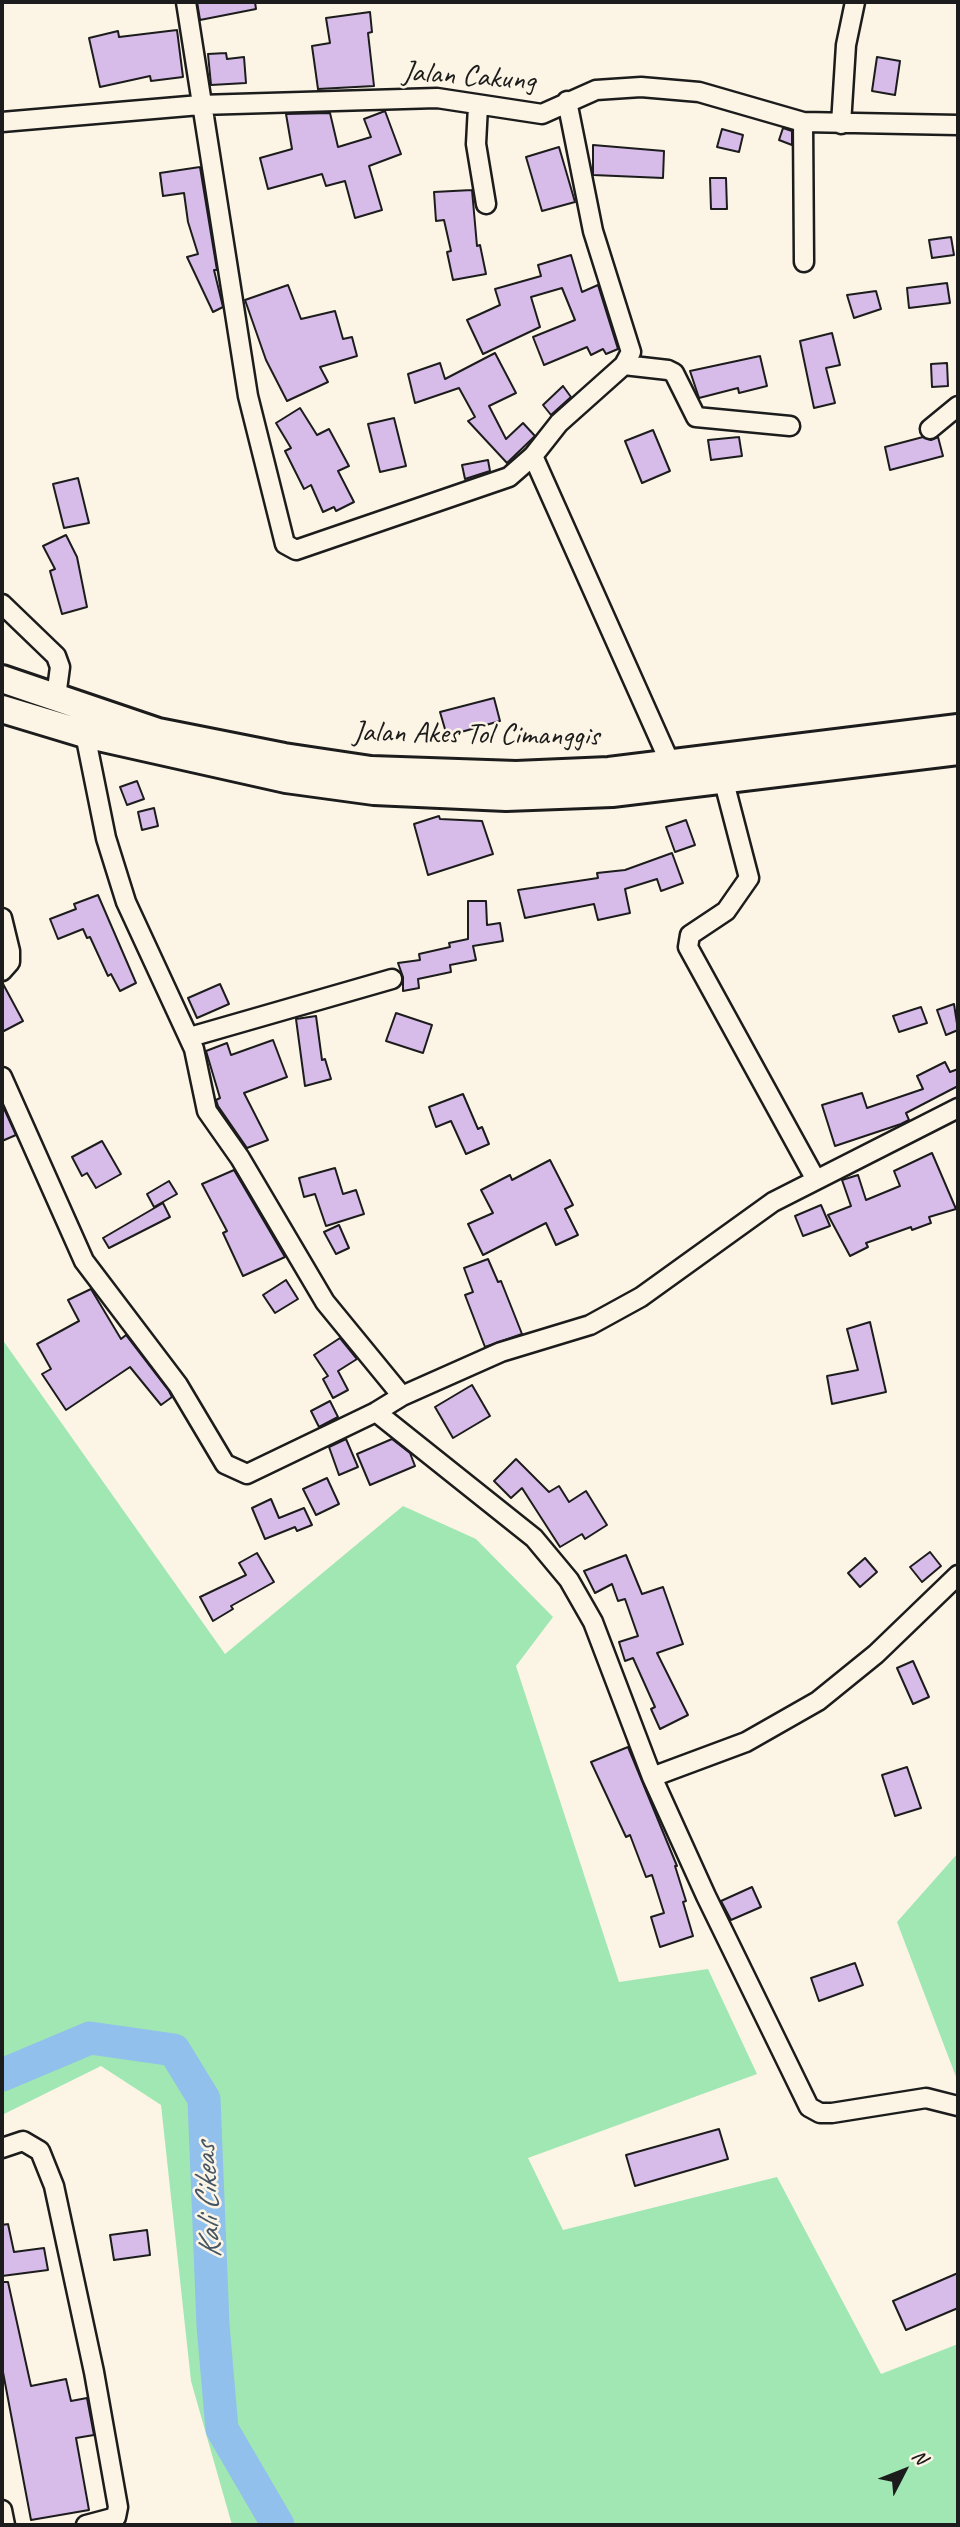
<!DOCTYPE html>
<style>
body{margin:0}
#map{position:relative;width:960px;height:2527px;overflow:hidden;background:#fcf5e5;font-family:Caveat,sans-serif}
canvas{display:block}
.frame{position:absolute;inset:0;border:4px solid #1c1c1c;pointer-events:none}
.north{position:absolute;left:869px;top:2436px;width:70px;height:70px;-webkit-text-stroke:5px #fcf5e5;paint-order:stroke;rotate:48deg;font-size:19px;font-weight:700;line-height:28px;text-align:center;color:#1c1c1c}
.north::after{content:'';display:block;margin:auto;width:24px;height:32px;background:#1c1c1c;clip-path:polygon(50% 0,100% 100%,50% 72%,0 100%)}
</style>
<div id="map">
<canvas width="960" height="2527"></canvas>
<div class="frame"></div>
<div class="north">N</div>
</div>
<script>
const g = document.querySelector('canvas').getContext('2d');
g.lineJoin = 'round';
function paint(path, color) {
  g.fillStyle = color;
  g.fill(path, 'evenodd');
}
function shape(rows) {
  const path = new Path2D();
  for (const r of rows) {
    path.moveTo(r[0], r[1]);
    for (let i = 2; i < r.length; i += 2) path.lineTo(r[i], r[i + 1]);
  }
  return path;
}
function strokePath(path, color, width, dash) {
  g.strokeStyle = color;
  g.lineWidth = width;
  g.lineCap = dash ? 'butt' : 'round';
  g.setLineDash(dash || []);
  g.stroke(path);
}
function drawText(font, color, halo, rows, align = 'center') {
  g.font = font + ' Caveat,sans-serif';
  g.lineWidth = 5;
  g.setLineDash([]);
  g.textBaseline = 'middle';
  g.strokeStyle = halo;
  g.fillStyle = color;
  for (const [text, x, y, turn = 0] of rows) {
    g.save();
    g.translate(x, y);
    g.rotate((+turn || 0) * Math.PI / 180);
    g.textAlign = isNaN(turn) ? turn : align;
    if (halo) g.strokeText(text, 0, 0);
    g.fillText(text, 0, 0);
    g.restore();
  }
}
paint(shape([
 [2,1339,225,1654,403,1506,476,1539,553,1617,516,1666,619,1982,708,1969,757,2074,528,2158,563,2230,777,2177,881,2374,958,2344,958,2525,232,2525,191,2381,161,2105,101,2066,2,2115],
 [958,1853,958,2082,897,1922]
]), '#a0e7b3');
strokePath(shape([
 [2,2075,90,2038,174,2050,204,2099,213,2325,222,2429,278,2525]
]), '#90c0eb', 33);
const building = shape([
 [197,2,255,2,256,9,200,20,197,2],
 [370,12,372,32,368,33,374,86,318,89,312,46,330,43,326,18,370,12],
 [177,30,183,77,151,81,150,76,100,87,89,38,118,31,119,37,177,30],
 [226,53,227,59,244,57,246,83,211,85,208,54,226,53],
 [877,57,900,61,895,95,872,91,877,57],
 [385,111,401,154,369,166,382,210,355,218,345,181,326,186,322,174,268,189,260,158,292,149,286,114,330,113,338,147,371,137,364,119,385,111],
 [783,128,792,131,792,145,779,140,783,128],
 [722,129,743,135,739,152,717,147,722,129],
 [593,145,664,151,663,178,593,175,593,145],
 [559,147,575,202,542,211,526,157,559,147],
 [200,167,217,270,214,270,223,307,213,312,187,257,198,254,188,222,184,193,163,196,160,173,200,167],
 [710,178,726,178,727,209,711,209,710,178],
 [472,190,477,246,480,245,486,274,453,280,447,252,451,251,444,220,436,221,434,192,472,190],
 [951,237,954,255,932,258,929,240,951,237],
 [571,255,582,292,598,285,618,349,606,354,603,349,591,355,587,347,544,365,533,337,575,320,562,288,531,297,540,327,483,354,467,320,500,305,495,289,541,276,538,265,571,255],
 [947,283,950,303,909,308,907,288,947,283],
 [288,285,301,319,335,311,343,339,352,337,357,356,320,367,328,382,287,401,266,360,245,300,288,285],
 [876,291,881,309,854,318,847,295,876,291],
 [832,333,840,365,826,368,835,403,814,408,800,341,832,333],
 [495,353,516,393,489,406,506,439,523,423,535,436,507,463,468,421,475,417,459,388,415,403,408,374,440,363,445,379,495,353],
 [760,356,767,386,739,393,738,388,699,398,690,371,760,356],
 [947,363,948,386,932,387,931,364,947,363],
 [563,386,571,397,551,415,543,405,563,386],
 [300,408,317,435,329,429,349,466,338,471,354,502,336,511,334,507,323,512,311,485,304,489,285,451,291,448,276,423,300,408],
 [394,418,406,466,380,472,368,424,394,418],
 [653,430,670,471,642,483,625,441,653,430],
 [739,437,742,456,711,460,708,440,739,437],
 [923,437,931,440,938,437,943,456,890,470,885,447,923,437],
 [488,460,490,471,465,479,462,465,488,460],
 [78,478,89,523,64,528,53,484,78,478],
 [66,535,77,557,87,607,62,614,50,571,55,569,43,546,66,535],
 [494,698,500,721,447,736,440,712,494,698],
 [137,781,144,799,127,805,120,787,137,781],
 [154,808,158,826,142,830,138,812,154,808],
 [439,816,440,819,482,821,493,854,428,875,414,824,439,816],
 [686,820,695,845,675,852,666,827,686,820],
 [672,853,683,883,661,891,657,879,625,889,630,913,598,920,594,904,525,918,518,890,598,878,597,873,625,870,672,853],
 [98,895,136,983,120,991,111,974,108,976,90,937,87,938,83,929,58,939,50,919,76,909,74,904,98,895],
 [468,901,486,901,487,925,500,923,503,941,473,946,476,960,450,965,451,972,418,979,419,988,403,991,403,977,398,963,420,960,419,954,450,947,449,943,468,939,468,901],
 [2,982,23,1021,2,1032,2,982],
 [220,984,229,1004,197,1018,188,998,220,984],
 [954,1004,958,1030,946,1035,937,1010,954,1004],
 [921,1007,927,1023,899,1032,893,1016,921,1007],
 [396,1013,432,1025,423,1053,386,1041,396,1013],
 [316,1016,322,1060,325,1059,331,1079,305,1086,296,1019,316,1016],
 [273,1040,287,1077,244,1093,268,1140,247,1148,218,1106,216,1100,220,1098,206,1051,227,1043,231,1055,273,1040],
 [945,1062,950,1072,958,1069,958,1086,906,1113,909,1120,901,1124,835,1146,822,1105,862,1093,867,1108,923,1089,917,1076,945,1062],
 [463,1094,478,1129,482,1127,489,1144,466,1154,451,1121,436,1127,429,1107,463,1094],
 [2,1104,16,1135,2,1141,2,1104],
 [102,1141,121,1174,96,1188,87,1173,82,1176,72,1157,102,1141],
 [932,1153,956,1209,929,1217,931,1223,912,1230,911,1227,866,1243,868,1247,850,1256,828,1215,851,1206,842,1180,858,1175,866,1200,900,1186,894,1171,932,1153],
 [550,1160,573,1205,565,1209,578,1235,556,1245,546,1223,483,1255,468,1224,493,1213,481,1190,510,1175,512,1180,550,1160],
 [335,1168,343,1194,356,1190,364,1214,326,1226,315,1194,304,1197,299,1178,335,1168],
 [234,1170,285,1257,243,1276,223,1233,227,1231,202,1184,234,1170],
 [169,1181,177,1194,154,1207,147,1194,169,1181],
 [163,1203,170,1217,109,1248,103,1238,163,1203],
 [821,1205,830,1226,803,1236,795,1216,821,1205],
 [339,1225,349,1248,336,1254,324,1232,339,1225],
 [488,1259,498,1282,501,1281,522,1334,485,1347,465,1295,473,1292,464,1268,488,1259],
 [286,1280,298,1299,275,1313,263,1295,286,1280],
 [91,1289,121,1339,126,1335,169,1391,172,1397,161,1405,130,1367,66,1410,42,1374,51,1369,37,1344,79,1321,68,1300,91,1289],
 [870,1322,886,1392,832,1404,827,1376,858,1370,847,1329,870,1322],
 [340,1338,357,1359,338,1371,348,1390,333,1398,323,1379,328,1376,314,1355,340,1338],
 [472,1385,490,1416,453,1438,435,1407,472,1385],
 [330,1401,338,1417,319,1427,311,1411,330,1401],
 [346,1439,358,1467,339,1475,329,1447,346,1439],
 [392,1439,410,1453,415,1466,370,1485,357,1454,392,1439],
 [516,1459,549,1492,559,1486,569,1502,586,1491,607,1525,585,1539,582,1534,560,1547,522,1488,511,1498,494,1481,516,1459],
 [327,1478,339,1504,316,1515,303,1489,327,1478],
 [271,1499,279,1518,304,1508,312,1525,297,1531,295,1527,265,1539,252,1508,271,1499],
 [930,1552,941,1566,922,1582,910,1567,930,1552],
 [257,1553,274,1582,231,1606,233,1609,213,1621,200,1597,246,1575,239,1563,257,1553],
 [626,1555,642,1594,663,1587,683,1644,657,1653,688,1715,660,1729,651,1709,655,1707,633,1658,625,1661,619,1642,638,1636,625,1599,618,1601,612,1584,595,1593,584,1571,626,1555],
 [865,1558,877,1572,860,1587,848,1573,865,1558],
 [913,1661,929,1697,913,1704,897,1668,913,1661],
 [628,1747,677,1866,675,1866,686,1901,683,1902,693,1936,660,1947,651,1917,664,1913,652,1875,646,1877,630,1835,626,1837,591,1762,628,1747],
 [907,1767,921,1808,895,1816,882,1775,907,1767],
 [752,1887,761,1907,731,1920,721,1901,752,1887],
 [855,1963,863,1985,819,2001,811,1978,855,1963],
 [719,2129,728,2159,635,2186,626,2155,719,2129],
 [8,2224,14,2252,44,2248,48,2270,2,2276,2,2225,8,2224],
 [147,2230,150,2255,114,2260,110,2235,147,2230],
 [958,2273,958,2308,906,2330,893,2301,958,2273],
 [2,2282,8,2282,31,2386,66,2379,71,2401,87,2398,94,2435,76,2438,89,2510,31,2520,2,2367,2,2282]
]);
paint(building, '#d7bcea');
strokePath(building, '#1c1c1c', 2);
const minor = shape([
 [186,2,248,396,285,544,296,550,509,477,533,456,559,423,624,365,631,352,593,231,567,101],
 [478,106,476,144,486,204],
 [2,122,200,105,437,98,542,114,596,90,641,87,699,92,803,122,958,125],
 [803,122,804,262],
 [841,124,846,45,855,2],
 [624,365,668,370,674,373,696,417,790,426],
 [930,429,958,406],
 [533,456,671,765],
 [2,604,56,656,60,667,56,697],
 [85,734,106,838,126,902,194,1049,207,1111,240,1158,325,1302,402,1396],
 [724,782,749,878,726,911,690,935,688,947,816,1180],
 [2,918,10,951,10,962,2,971],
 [190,1037,392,979],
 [2,1077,84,1261,178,1385,225,1464,247,1474,376,1412,402,1396,501,1352,590,1325,641,1297,773,1202,958,1108],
 [376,1412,534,1538,569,1580,593,1622,652,1777,706,1896,809,2107,820,2113,832,2113,926,2098,958,2106],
 [652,1777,746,1742,818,1701,876,1654,958,1575],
 [2,2148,23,2141,40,2151,54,2186,94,2372,118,2507,116,2517,86,2525],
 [2,2510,5,2525]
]);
const secondary = shape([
 [2,679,158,732,284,757,371,770,516,775,609,771,958,728],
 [2,709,85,734,286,779,374,791,506,797,612,793,958,751]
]);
strokePath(minor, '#1c1c1c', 23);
strokePath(secondary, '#1c1c1c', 32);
strokePath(minor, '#fcf5e5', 18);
strokePath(secondary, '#fcf5e5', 26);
drawText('30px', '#1c1c1c', '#fcf5e5', [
 ["Jalan Cakung",469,77,4],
 ["Jalan Akes Tol Cimanggis",476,735,1]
]);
drawText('italic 32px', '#455564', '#fcf5e5', [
 ["Kali Cikeas",209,2201,-93]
]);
</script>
